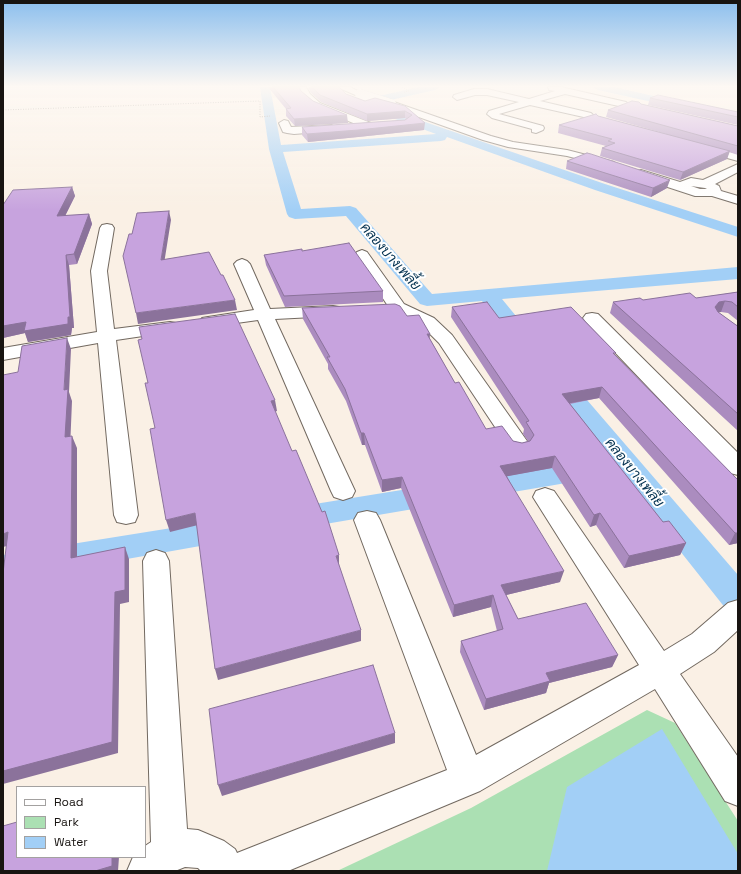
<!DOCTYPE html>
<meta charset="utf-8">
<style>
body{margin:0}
#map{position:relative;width:741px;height:874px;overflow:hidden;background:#faf0e5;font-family:"Space Grotesk",sans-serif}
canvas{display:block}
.frame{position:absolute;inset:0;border:4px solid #181411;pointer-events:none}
.legend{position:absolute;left:16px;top:786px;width:130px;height:72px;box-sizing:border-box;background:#fff;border:1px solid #a3a1a0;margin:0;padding:5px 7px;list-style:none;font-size:12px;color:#181411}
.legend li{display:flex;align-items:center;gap:8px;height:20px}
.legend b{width:20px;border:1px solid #a3a1a0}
</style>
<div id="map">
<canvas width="741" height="874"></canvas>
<div class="frame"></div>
<ul class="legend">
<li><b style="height:5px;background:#fff"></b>Road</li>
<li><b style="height:11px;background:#abe0b3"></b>Park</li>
<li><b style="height:11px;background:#a2cff6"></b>Water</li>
</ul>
</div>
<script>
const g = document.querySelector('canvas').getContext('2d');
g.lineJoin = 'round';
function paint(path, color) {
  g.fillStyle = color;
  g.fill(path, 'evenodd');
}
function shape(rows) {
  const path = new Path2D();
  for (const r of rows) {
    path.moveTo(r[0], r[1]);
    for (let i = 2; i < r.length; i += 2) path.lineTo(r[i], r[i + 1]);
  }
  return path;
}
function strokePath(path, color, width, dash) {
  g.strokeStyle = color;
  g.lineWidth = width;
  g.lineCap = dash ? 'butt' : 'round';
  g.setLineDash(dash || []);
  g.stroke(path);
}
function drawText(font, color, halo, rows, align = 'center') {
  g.font = font + ' "Space Grotesk",Sarabun,sans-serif';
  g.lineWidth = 4;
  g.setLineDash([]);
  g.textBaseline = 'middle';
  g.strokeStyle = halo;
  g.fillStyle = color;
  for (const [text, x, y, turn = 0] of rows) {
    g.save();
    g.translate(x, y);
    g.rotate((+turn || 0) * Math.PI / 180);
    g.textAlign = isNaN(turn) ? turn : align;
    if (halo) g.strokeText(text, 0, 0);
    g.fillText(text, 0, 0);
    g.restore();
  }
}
paint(shape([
 [647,710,675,723,738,821,738,871,337,871,471,808]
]), '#abe0b3');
paint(shape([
 [662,729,738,854,738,871,547,871,567,787]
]), '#a2cff6');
paint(shape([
 [260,87,270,87,281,145,436,134,357,105,356,103,361,100,419,87,440,87,435,90,373,104,605,184,738,227,738,237,595,190,447,137,445,140,441,141,283,152,301,209,350,206,356,208,432,294,738,267,738,279,502,299,539,344,536,349,528,351,520,349,482,301,427,306,420,304,346,216,295,219,289,217,287,214,269,149,260,87],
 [593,87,614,87,738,115,738,121,598,90,593,87],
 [554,369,562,371,738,575,738,613,726,609,619,474,290,530,279,527,275,519,279,511,290,508,606,457,542,376,546,371,554,369],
 [234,518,245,521,249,529,245,537,234,540,3,581,3,555,234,518]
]), '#a2cff6');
const minor = shape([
 [298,87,306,87,310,94,320,103,371,123,372,125,371,127,363,127,314,107,303,97,298,87],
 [337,87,350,87,364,94,360,97,337,87],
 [548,87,561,87,626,102,628,104,623,107,565,94,540,101,591,113,593,115,591,117,588,118,530,105,499,114,543,126,544,128,543,130,536,133,532,132,532,129,492,118,487,114,489,111,519,102,487,95,475,95,457,100,453,97,454,95,474,89,487,89,529,99,555,91,549,90,548,87],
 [391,101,491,136,513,142,567,150,614,162,616,164,614,166,610,167,567,156,508,147,483,140,388,106,386,104,391,101],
 [284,120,288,121,291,127,332,125,337,128,332,131,294,134,287,133,283,132,279,123,284,120],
 [699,144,738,154,738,161,695,149,694,147,695,145,699,144],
 [738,164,738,172,715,184,719,186,721,191,738,196,738,204,712,196,695,196,637,177,635,174,637,171,641,170,680,182,691,178,703,180,738,164],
 [691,186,705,188,707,189,700,189,691,186],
 [107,224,112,225,114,228,107,271,114,329,170,322,176,323,179,327,176,331,170,332,116,340,138,515,135,522,126,524,117,522,114,515,98,343,3,360,3,348,97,332,91,271,100,228,102,225,107,224],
 [362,250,367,252,404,304,434,318,452,335,527,441,530,446,527,451,519,453,511,451,439,343,422,326,392,312,354,255,357,252,362,250],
 [242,259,247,261,250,264,270,309,333,306,339,307,342,311,339,315,333,316,275,319,355,491,352,497,343,500,334,497,331,491,258,320,208,327,202,326,199,322,202,318,208,317,254,310,234,264,237,261,242,259],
 [592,313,598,314,738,453,738,475,730,473,586,322,583,318,586,314,592,313],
 [545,488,554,491,664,651,692,634,728,603,738,600,738,630,714,652,680,674,738,757,738,806,725,801,655,689,480,791,288,871,201,871,198,868,185,867,175,871,127,871,133,857,145,857,145,846,151,842,143,561,147,553,156,550,165,553,169,561,187,829,198,830,224,841,235,849,237,853,447,770,354,520,358,513,367,511,376,513,380,520,476,755,639,665,533,497,536,491,545,488]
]);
strokePath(minor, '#726960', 2);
strokePath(shape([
 [402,87,409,91,404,92],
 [3,110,260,101,260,117,270,116]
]), '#817b74', 1, [1, 1.5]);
paint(minor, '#fff');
const minorBridge = shape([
 [360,94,391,104]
]);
strokePath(minorBridge, '#726960', 10, []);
strokePath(minorBridge, '#fff', 10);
paint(shape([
 [268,87,299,87,301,91,313,101,348,123,295,126,286,116,286,109],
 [308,87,339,87,346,94,365,101,405,106,424,130,358,137,308,142,302,135,302,127,405,120,406,119,405,118,367,121,321,102,311,93],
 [650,98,738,112,738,125,648,105],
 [641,104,738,126,738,155,729,152,727,159,680,180,600,156,602,148,606,146,558,133,559,125,598,116,670,135,606,117,608,110],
 [567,161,667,188,651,197,566,169],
 [72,187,75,196,65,216,89,214,92,224,77,264,69,265,74,328,72,328,71,335,28,342,25,333,3,338,3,205],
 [302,251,383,291,383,302,285,307,266,265,264,255],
 [738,292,738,321,728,313,721,312,718,312,736,325,738,326,738,431,610,313,613,302,643,300,696,298],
 [452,307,499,318,615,356,738,480,738,543,729,545,599,398,570,404,663,522,686,543,680,555,624,568,596,525,590,527,552,468,507,476,560,582,506,595,518,619,618,655,612,667,549,683,546,693,484,710,460,652,461,641,497,631,491,607,453,617,401,488,382,492,365,445,362,445,346,401,328,369,328,364,303,319,302,308,407,316,430,339,455,383,486,429,513,441,522,443,528,441,523,434,524,429,451,317]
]), '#ab8cbf');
paint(shape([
 [405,111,405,118,367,121,367,114],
 [347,115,348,123,295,126,294,119],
 [425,123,424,130,358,137,308,142,307,134],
 [730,151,727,159,680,180,683,172],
 [670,180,667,188,651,197,653,188],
 [72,187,75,196,60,226,57,216],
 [169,211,171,220,163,270,161,260],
 [89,214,92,224,77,264,74,254],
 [66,255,69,265,74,328,72,328,71,335,28,342,25,333,3,338,3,326],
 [235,300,237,310,138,324,136,313],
 [725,301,721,312,715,313,715,307,719,302],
 [427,334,430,334,429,345],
 [67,338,71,349,69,392,72,401,70,449,65,437,64,390],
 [602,387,599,398,560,405,562,394],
 [275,400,277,411,272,413,271,401],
 [361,433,364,433,365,445,362,445],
 [72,436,77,448,77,570,71,558],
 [555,456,552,468,498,478,500,466],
 [402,477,401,488,382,492,382,480],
 [195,513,198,525,170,532,166,520],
 [600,513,596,525,590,527,594,515],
 [8,532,15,544,3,547,3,534],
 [735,533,738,533,738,543,729,545],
 [686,543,680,555,624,568,629,556],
 [125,547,129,559,129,602,120,604,118,753,3,784,3,771,115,592],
 [339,555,339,567,336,556],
 [564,571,560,582,498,597,501,585],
 [493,595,491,607,453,617,454,605],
 [361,630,361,641,218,680,215,669],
 [618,655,612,667,549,683,546,693,484,710,486,699,546,673],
 [395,733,395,743,222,796,218,785],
 [112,857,119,857,118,871,95,871]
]), '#8b729b');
const building = shape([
 [273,87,299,87,301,91,313,101,347,115,294,119,286,109,291,108,273,87],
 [312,87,339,87,346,94,365,101,375,98,405,106,425,123,358,130,307,134,302,127,405,120,412,115,405,111,367,114,320,95,312,87],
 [658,95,738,112,738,117,650,98,658,95],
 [632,101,639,102,641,104,738,126,738,146,608,110,632,101],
 [596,114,598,116,730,151,683,172,602,148,615,143,608,141,612,139,559,125,596,114],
 [587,153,591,154,670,180,653,188,567,161,587,153],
 [72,187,57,216,89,214,74,254,66,255,70,317,68,317,68,324,24,331,26,322,3,326,3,205,13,190,72,187],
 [169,211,161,260,209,252,221,275,223,275,235,300,136,313,123,256,129,234,132,234,137,213,169,211],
 [349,243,383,291,284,296,264,255,302,249,302,251,349,243],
 [738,292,738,307,732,302,725,301,719,302,715,307,718,312,736,325,738,326,738,414,613,302,640,298,643,300,690,293,696,298,738,292],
 [487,302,499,318,571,307,616,353,613,353,738,480,738,533,735,533,602,387,562,394,663,522,669,521,686,543,629,556,600,513,594,515,555,456,500,466,564,571,501,585,518,619,586,603,618,655,546,673,550,681,486,699,461,641,503,629,493,595,454,605,402,477,382,480,364,433,361,433,345,389,327,357,330,357,302,308,395,304,400,306,407,316,419,315,430,334,427,334,455,383,459,382,486,429,502,426,513,441,522,443,530,441,534,435,526,422,529,421,452,307,487,302],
 [235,314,275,400,271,401,292,451,296,450,322,512,325,511,339,555,336,556,361,630,215,669,195,513,166,520,150,429,155,428,145,383,148,383,138,340,142,339,139,327,235,314],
 [67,338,64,390,68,389,65,437,72,436,71,558,125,547,125,590,115,592,112,742,3,771,3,573,8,532,3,534,3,375,18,372,22,346,67,338],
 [373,665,395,733,218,785,209,709,373,665],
 [17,822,17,857,112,857,112,866,95,871,3,871,3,826,17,822]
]);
paint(building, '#c7a3de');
strokePath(building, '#8b729b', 1);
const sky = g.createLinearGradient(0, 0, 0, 210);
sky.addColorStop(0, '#8cbfee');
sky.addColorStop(0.41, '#fdf8f3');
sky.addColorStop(1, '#fdf8f300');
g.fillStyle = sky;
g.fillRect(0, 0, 741, 210);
drawText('italic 14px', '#033150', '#fff', [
 ["คลองบางเพลี้ย",390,257,49],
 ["คลองบางเพลี้ย",634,473,51]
]);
</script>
